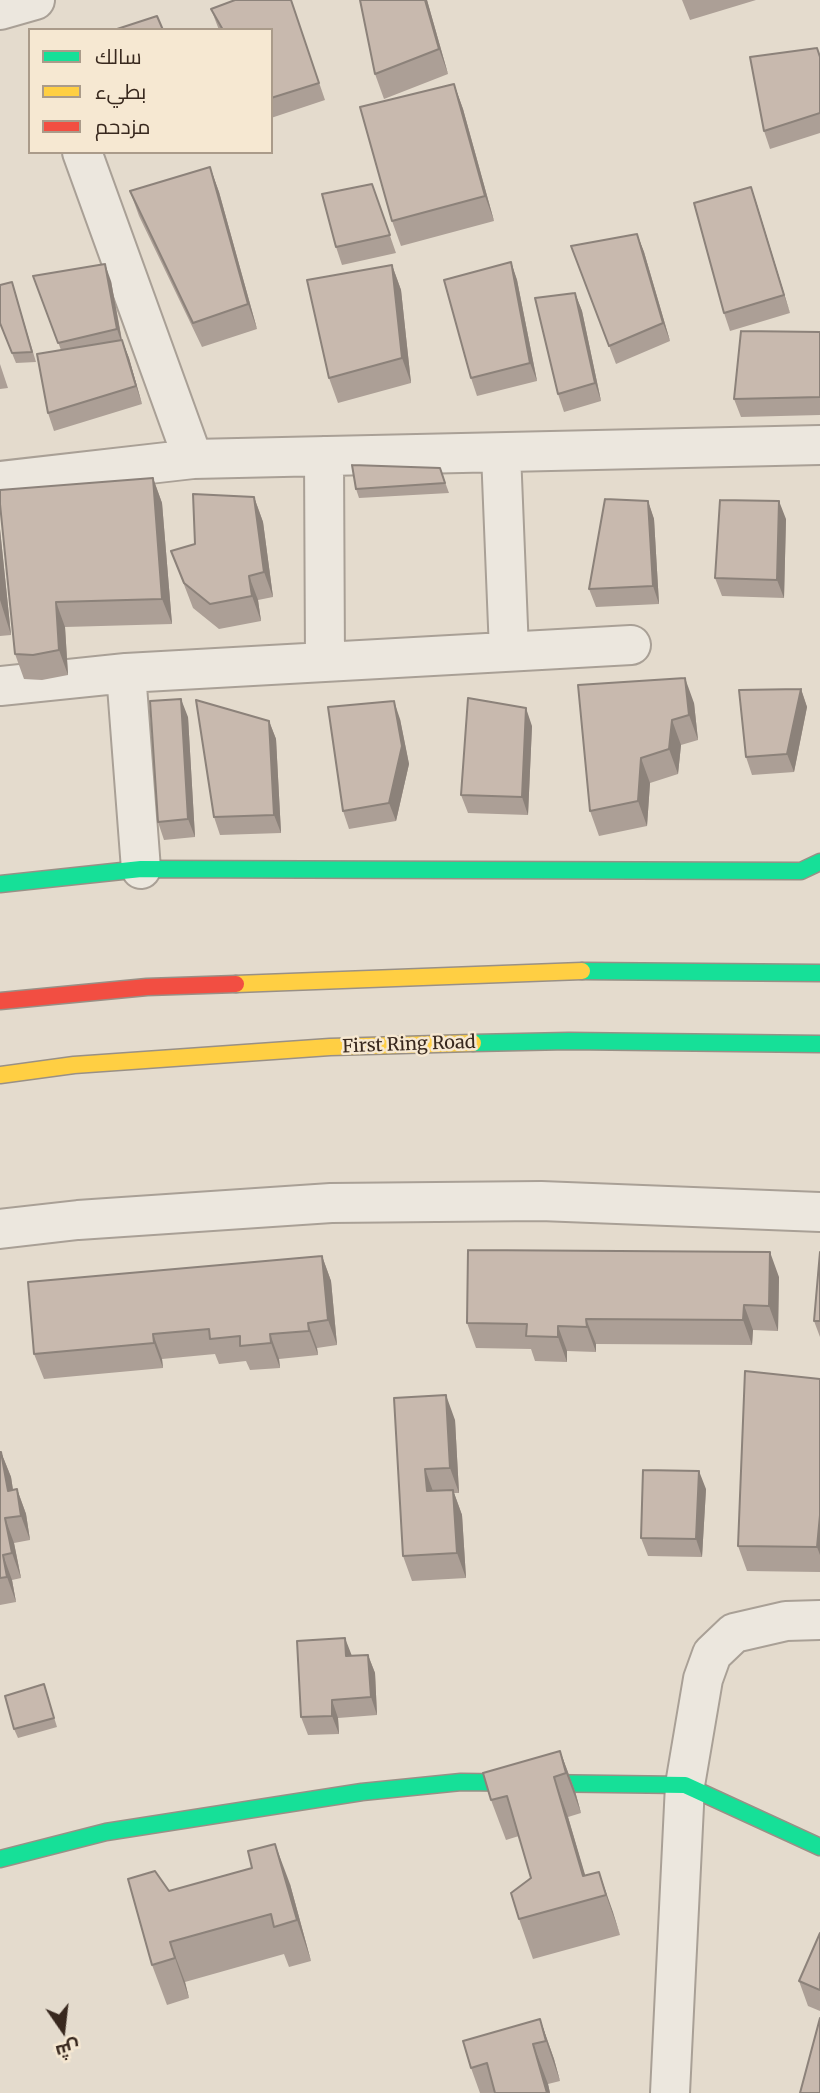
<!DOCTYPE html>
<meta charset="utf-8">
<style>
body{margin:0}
#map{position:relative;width:820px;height:2093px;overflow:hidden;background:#e4dbcd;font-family:Merriweather,Cairo,serif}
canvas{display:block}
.legend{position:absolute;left:28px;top:28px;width:245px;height:126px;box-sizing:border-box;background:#f6e8d2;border:2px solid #aa9b8a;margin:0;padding:9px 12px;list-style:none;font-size:21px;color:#38281e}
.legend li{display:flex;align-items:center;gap:14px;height:35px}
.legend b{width:35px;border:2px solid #aa9b8a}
.north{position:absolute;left:28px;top:1995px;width:70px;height:70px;-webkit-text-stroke:5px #f6e8d2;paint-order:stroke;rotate:166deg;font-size:19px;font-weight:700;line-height:28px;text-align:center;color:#38281e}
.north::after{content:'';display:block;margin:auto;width:24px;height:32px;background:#38281e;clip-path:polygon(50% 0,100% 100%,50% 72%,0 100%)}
</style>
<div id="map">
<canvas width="820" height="2093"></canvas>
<ul class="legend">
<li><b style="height:9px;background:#16e098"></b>سالك</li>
<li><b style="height:9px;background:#ffcf43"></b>بطيء</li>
<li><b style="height:9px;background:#f24e42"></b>مزدحم</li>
</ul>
<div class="north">ش</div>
</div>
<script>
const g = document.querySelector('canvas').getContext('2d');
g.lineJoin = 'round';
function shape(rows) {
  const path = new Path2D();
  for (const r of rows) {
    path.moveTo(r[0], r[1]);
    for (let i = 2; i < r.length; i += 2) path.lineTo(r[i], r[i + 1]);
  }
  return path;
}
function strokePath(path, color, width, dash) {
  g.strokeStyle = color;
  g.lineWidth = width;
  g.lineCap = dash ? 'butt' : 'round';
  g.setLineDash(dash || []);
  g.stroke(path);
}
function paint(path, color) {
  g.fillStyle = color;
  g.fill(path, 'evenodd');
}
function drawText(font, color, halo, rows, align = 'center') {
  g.font = font + ' Merriweather,serif';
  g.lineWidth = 5;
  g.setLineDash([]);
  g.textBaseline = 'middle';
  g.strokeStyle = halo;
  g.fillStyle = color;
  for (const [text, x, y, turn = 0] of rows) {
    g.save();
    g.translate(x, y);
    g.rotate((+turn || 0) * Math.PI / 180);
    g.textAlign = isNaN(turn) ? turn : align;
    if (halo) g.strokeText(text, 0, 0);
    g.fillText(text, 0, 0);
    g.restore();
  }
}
const street = shape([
 [0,10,35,0],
 [82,152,193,459],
 [501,453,509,651],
 [324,456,325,662],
 [0,481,193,459,820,445],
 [126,673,141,869],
 [0,686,126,673,631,645],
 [0,1229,78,1220,331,1203,541,1201,820,1212],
 [670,2093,685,1785,703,1679,712,1654,734,1633,786,1621,820,1620]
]);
const fast = shape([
 [0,884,141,869,801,871,820,862],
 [582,971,820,973],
 [473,1043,569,1041,820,1044],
 [0,1859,106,1832,362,1792,461,1782,685,1785,820,1847]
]);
const slow = shape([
 [236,984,582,971],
 [0,1075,74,1065,330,1047,473,1043]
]);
const jam = shape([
 [0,1001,147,987,236,984]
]);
strokePath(street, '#a9a096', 42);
strokePath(fast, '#999086', 19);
strokePath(slow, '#999086', 19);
strokePath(jam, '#999086', 19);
strokePath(street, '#ece7de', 38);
strokePath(fast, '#16e098', 16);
strokePath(slow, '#ffcf43', 16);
strokePath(jam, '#f24e42', 16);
paint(shape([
 [291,0,325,100,271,118,271,30,219,30,211,9],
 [360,0,427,0,448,74,384,99,375,74],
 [682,0,756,0,690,20],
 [820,57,820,133,770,149,764,131],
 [454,84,463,109,494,221,401,246,392,221],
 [210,167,219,192,257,329,202,347,139,216,130,191],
 [372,184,396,253,342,265,336,247],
 [751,187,757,205,790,313,730,331,724,313],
 [637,234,644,252,670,341,616,364,571,246],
 [511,262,517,280,537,381,477,396,471,378],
 [392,265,401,290,411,383,338,403,329,378],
 [33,276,111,281,122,340,129,358,142,404,54,431,48,413,61,350],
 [12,282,36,362,16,363,0,324],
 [575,293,582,311,601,401,564,412,558,394],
 [820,332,820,415,741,417,734,399],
 [0,364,8,388,0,389],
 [440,468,449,493,359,498,356,489],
 [153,478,162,503,172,624,65,627,68,675,42,680,24,679,15,654],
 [254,497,263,522,273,597,258,600,261,621,219,629,193,608,171,551,195,544],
 [648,501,654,519,659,604,596,607,589,589],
 [786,519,784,598,722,596,715,578],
 [0,529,11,635,0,636],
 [578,685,694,703,698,740,681,745,678,774,650,783,647,826,599,836,590,811],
 [801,689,807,707,794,772,752,775,746,757],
 [188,717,195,837,164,840,158,822],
 [400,719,409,764,396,821,349,829,343,811],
 [269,721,276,739,281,833,220,835,214,817],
 [532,726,528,815,468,813,461,795],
 [322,1256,331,1281,337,1345,317,1348,318,1355,279,1359,280,1368,250,1370,246,1361,219,1364,215,1354,162,1359,163,1368,44,1379,34,1354],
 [779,1277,778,1331,753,1330,752,1345,596,1344,596,1352,567,1351,567,1362,535,1361,531,1349,476,1348,467,1323],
 [814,1321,820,1321,820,1337],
 [820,1379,820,1572,747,1571,738,1546],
 [394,1398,455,1420,459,1493,454,1493,462,1515,466,1578,412,1581,403,1556],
 [0,1452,1,1452,11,1477,13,1490,17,1489,26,1514,30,1540,14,1543,21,1578,12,1580,16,1602,0,1605],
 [706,1489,702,1557,648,1556,641,1538],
 [368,1655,375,1673,377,1715,338,1718,339,1734,308,1735,301,1717,351,1656],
 [44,1684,57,1727,18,1738,14,1729],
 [560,1751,575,1791,581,1813,568,1817,585,1876,599,1872,620,1935,533,1959,519,1919,531,1878,519,1836,506,1840,491,1800],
 [290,1884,311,1961,289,1967,284,1954,185,1982,189,1998,167,2005,152,1965,169,1891],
 [820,1933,820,2011,808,2006,799,1981],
 [540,2019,554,2059,560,2081,548,2084,550,2093,480,2093,471,2068]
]), '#ac9f96');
paint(shape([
 [425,0,427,0,448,74,439,49],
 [454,84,463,109,494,221,485,196],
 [210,167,219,192,257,329,248,304],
 [751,187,757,205,790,313,784,295],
 [637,234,644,252,670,341,663,323],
 [511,262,517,280,537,381,530,363],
 [105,264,111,281,123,347,117,329],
 [392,265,401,290,411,383,402,358],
 [575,293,582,311,601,401,595,383],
 [122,340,129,358,142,404,136,386],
 [153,478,162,503,172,624,162,599],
 [254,497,263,522,273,597,264,572],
 [648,501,654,519,659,604,653,586],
 [779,501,786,519,784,598,777,580],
 [0,529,11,635,0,600],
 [249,576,258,600,261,621,252,596],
 [56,602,65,627,68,675,59,650],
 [685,678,694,703,698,740,689,715],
 [801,689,807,707,794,772,787,754],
 [181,699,188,717,195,837,188,819],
 [394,701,400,719,409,764,396,821,389,803],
 [526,708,532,726,528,815,522,797],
 [672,720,681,745,678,774,669,749],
 [269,721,276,739,281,833,274,815],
 [641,758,650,783,647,826,638,801],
 [770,1252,779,1277,778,1331,769,1306],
 [322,1256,331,1281,337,1345,328,1320],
 [744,1305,753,1330,752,1345,743,1320],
 [586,1319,596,1344,596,1352,587,1327],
 [308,1323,317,1348,318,1355,309,1331],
 [558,1326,567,1351,567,1362,558,1337],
 [153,1334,162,1359,163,1368,154,1343],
 [270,1334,279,1359,280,1368,271,1343],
 [446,1395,455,1420,459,1493,450,1468],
 [1,1452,11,1477,17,1516,8,1491],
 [425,1469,434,1494,427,1491],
 [699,1471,706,1489,702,1557,696,1539],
 [17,1489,26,1514,30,1540,21,1516],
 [453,1490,462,1515,466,1578,457,1553],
 [820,1515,820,1555,817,1547],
 [5,1518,14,1543,21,1578,12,1553],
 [3,1555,12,1580,16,1602,7,1577],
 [345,1638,352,1656,346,1656],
 [368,1655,375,1673,377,1715,371,1697],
 [332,1700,338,1718,339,1734,332,1716],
 [560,1751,575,1791,581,1813,566,1773],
 [554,1777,568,1817,592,1898,583,1876],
 [275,1844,290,1884,311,1961,297,1920],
 [599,1872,613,1912,620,1935,606,1895],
 [170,1942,185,1982,189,1998,175,1958],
 [540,2019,554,2059,560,2081,546,2041],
 [533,2044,548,2084,550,2093,547,2093]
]), '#8c827a');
const building = shape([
 [235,0,291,0,319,83,271,98,271,30,223,30,211,9,235,0],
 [360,0,425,0,439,49,375,74,360,0],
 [157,16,163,30,114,30,157,16],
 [817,48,820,57,820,113,764,131,750,57,817,48],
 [454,84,485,196,392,221,360,107,454,84],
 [210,167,248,304,193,323,130,191,210,167],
 [372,184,390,235,336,247,322,194,372,184],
 [751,187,784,295,724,313,694,203,751,187],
 [637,234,663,323,609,346,571,246,637,234],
 [511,262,530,363,471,378,444,280,511,262],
 [105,264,117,329,58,343,33,276,105,264],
 [392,265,402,358,329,378,307,280,392,265],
 [12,282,32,352,12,353,0,323,0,285,12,282],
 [575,293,595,383,558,394,535,298,575,293],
 [741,331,820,332,820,397,734,399,741,331],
 [122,340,136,386,48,413,37,354,122,340],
 [352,465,440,468,445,483,356,489,352,465],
 [153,478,162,599,56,602,59,650,33,655,15,654,0,504,0,490,153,478],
 [193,494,254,497,264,572,249,576,252,596,210,604,184,583,171,551,195,544,193,494],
 [605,499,648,501,653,586,589,589,605,499],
 [720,500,779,501,777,580,715,578,720,500],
 [685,678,689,715,672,720,669,749,641,758,638,801,590,811,578,685,685,678],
 [801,689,787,754,746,757,739,690,801,689],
 [468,698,526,708,522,797,461,795,468,698],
 [181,699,188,819,158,822,150,701,181,699],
 [196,700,269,721,274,815,214,817,196,700],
 [394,701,402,746,389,803,343,811,328,707,394,701],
 [468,1250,770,1252,769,1306,744,1305,743,1320,586,1319,587,1327,558,1326,558,1337,526,1336,527,1324,467,1323,468,1250],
 [820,1252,820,1321,814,1321,820,1252],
 [322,1256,328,1320,308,1323,309,1331,270,1334,271,1343,240,1346,240,1336,210,1339,209,1329,153,1334,154,1343,34,1354,28,1282,322,1256],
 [745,1371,820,1379,820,1515,817,1547,738,1546,745,1371],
 [446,1395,450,1468,425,1469,427,1491,453,1490,457,1553,403,1556,394,1398,446,1395],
 [0,1452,1,1452,8,1491,17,1489,21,1516,5,1518,12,1553,3,1555,7,1577,0,1578,0,1452],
 [643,1470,699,1471,696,1539,641,1538,643,1470],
 [345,1638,346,1656,368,1655,371,1697,332,1700,332,1716,301,1717,297,1641,345,1638],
 [44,1684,54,1718,14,1729,5,1696,44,1684],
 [560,1751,566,1773,554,1777,583,1876,599,1872,606,1895,519,1919,511,1893,531,1878,507,1796,491,1800,483,1773,560,1751],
 [275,1844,297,1920,274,1927,271,1914,170,1942,175,1958,152,1965,128,1879,155,1871,169,1891,252,1868,248,1851,275,1844],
 [820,1933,820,1990,799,1981,820,1933],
 [820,2018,820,2093,800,2093,820,2018],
 [540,2019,546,2041,533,2044,547,2093,495,2093,487,2063,471,2068,463,2041,540,2019]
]);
paint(building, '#c8b9ae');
strokePath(building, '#8c827a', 2);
drawText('18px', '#38281e', '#f6e8d2', [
 ["First Ring Road",409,1045,-2]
]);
</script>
